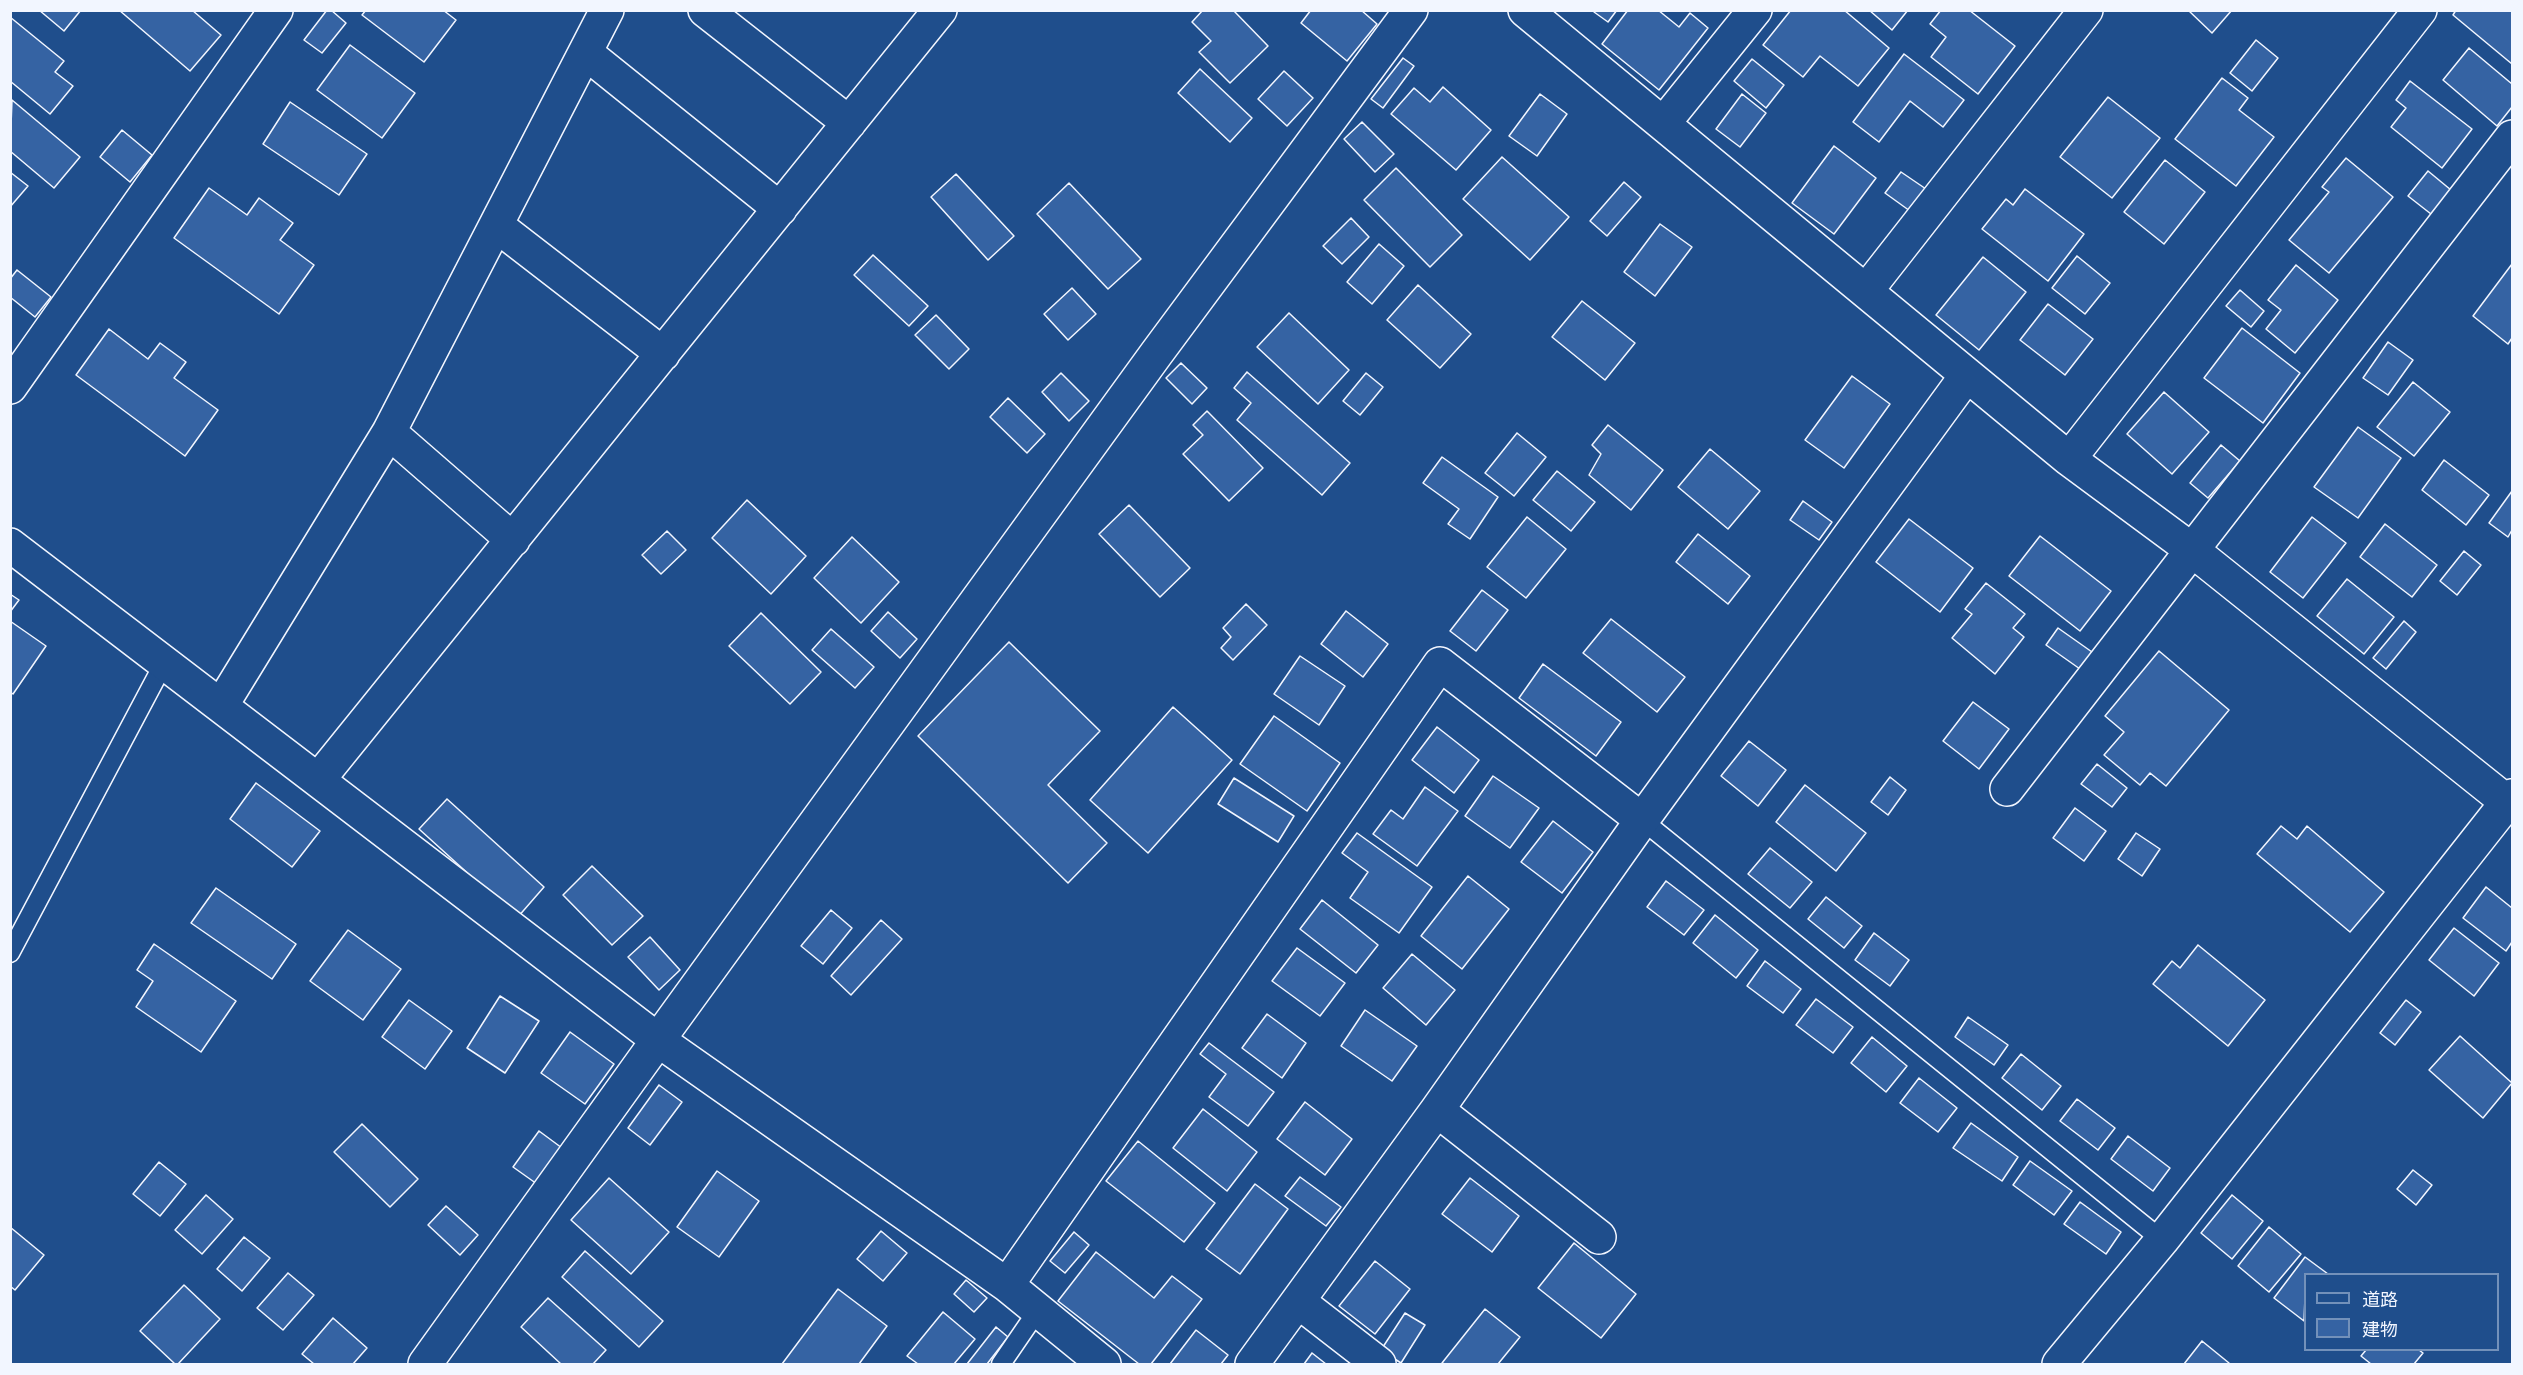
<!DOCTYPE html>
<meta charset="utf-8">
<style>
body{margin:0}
#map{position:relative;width:2523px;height:1375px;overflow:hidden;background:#1f4e8c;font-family:Bitter,"Noto Sans JP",serif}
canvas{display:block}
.frame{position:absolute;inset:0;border:12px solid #f2f6ff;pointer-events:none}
.legend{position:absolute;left:2304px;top:1273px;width:195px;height:78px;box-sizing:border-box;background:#1f4e8c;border:2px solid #7391ba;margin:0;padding:8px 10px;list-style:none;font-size:18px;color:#f2f6ff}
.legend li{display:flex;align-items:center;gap:12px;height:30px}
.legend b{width:30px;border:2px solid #7391ba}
</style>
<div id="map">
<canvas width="2523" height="1375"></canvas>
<div class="frame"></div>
<ul class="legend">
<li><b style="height:8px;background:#1f4e8c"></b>道路</li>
<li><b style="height:16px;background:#3563a3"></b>建物</li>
</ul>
</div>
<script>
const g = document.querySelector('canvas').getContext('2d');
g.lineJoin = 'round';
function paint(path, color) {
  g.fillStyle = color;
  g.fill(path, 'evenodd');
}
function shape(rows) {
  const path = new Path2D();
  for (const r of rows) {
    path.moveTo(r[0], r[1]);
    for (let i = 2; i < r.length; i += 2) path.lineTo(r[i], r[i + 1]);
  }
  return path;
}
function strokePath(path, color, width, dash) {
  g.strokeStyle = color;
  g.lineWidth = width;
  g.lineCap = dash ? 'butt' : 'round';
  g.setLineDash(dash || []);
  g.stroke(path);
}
const building = shape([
 [39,10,81,10,64,31,39,10],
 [119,10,192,10,221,35,190,71,119,10],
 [327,10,331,10,346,23,322,53,304,40,327,10],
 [366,10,443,10,456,20,424,62,362,15,366,10],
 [1203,10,1233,10,1268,46,1230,83,1199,52,1211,41,1192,22,1203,10],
 [1311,10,1361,10,1377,24,1347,61,1301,23,1311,10],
 [1596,10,1617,10,1608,22,1594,12,1596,10],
 [1628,10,1658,10,1679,27,1690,13,1708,28,1659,90,1602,44,1628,10],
 [1791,10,1844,10,1889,48,1858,86,1820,56,1803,77,1763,45,1791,10],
 [1869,10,1908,10,1892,30,1869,10],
 [1941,10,1969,10,2015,46,1978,94,1931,57,1946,37,1930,24,1941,10],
 [2188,10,2232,10,2212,33,2188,10],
 [2456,10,2512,10,2512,64,2453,15,2456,10],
 [10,17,64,61,55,72,73,86,50,114,10,81,10,17],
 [2256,40,2278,58,2252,91,2230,73,2256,40],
 [350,45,415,93,382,138,317,90,350,45],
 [2469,48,2512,84,2512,107,2497,126,2443,80,2469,48],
 [1904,54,1964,100,1943,127,1910,101,1879,142,1853,122,1904,54],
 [1403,58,1414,66,1383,108,1371,99,1403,58],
 [1752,59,1784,85,1766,108,1734,81,1752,59],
 [1200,69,1252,118,1230,142,1178,93,1200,69],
 [1284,71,1313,98,1287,126,1258,99,1284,71],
 [2222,78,2248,98,2239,110,2274,137,2236,186,2175,139,2222,78],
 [2410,81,2472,129,2442,168,2391,127,2406,108,2396,100,2410,81],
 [1443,87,1491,130,1456,170,1391,114,1414,88,1430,102,1443,87],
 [1540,94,1567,114,1537,156,1509,136,1540,94],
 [1742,94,1766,113,1740,147,1716,129,1742,94],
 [2108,97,2160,138,2112,198,2060,157,2108,97],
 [12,100,80,157,54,188,10,151,12,100],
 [290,102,367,154,339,195,263,144,290,102],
 [1362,122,1394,154,1375,172,1344,139,1362,122],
 [122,130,152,155,130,182,100,157,122,130],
 [1834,146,1876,178,1834,234,1792,203,1834,146],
 [1502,157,1569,217,1530,260,1463,199,1502,157],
 [2346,158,2393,197,2329,273,2289,240,2329,192,2322,187,2346,158],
 [2165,160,2205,192,2164,244,2124,212,2165,160],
 [1396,168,1462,235,1430,267,1364,200,1396,168],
 [2428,171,2451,190,2431,214,2408,196,2428,171],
 [10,172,28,186,10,207,10,172],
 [1901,172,1926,189,1910,211,1885,193,1901,172],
 [956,174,1014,236,988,260,931,197,956,174],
 [1624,182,1641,197,1607,236,1590,221,1624,182],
 [1069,183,1141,259,1108,289,1037,214,1069,183],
 [209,188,247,215,259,198,293,223,280,240,314,265,279,314,174,238,209,188],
 [2025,189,2084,234,2048,281,1982,229,2006,199,2013,205,2025,189],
 [1351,218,1369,237,1342,264,1323,246,1351,218],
 [1660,224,1692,247,1655,296,1624,272,1660,224],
 [1379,244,1404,266,1372,304,1347,282,1379,244],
 [873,255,928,306,909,326,854,275,873,255],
 [2077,256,2110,283,2085,314,2052,288,2077,256],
 [1983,257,2026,292,1979,350,1936,315,1983,257],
 [2512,264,2512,338,2508,344,2473,316,2512,264],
 [2296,265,2338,300,2295,353,2266,329,2281,310,2268,300,2296,265],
 [17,270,51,297,35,317,10,297,10,279,17,270],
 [1418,285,1471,334,1440,368,1387,320,1418,285],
 [1072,288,1096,314,1068,340,1044,314,1072,288],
 [2240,290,2264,311,2251,327,2226,306,2240,290],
 [1582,301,1635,343,1605,380,1552,337,1582,301],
 [2048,304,2093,339,2065,375,2020,340,2048,304],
 [1289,313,1349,370,1318,404,1257,347,1289,313],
 [936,315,969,349,949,369,915,335,936,315],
 [2242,328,2300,373,2263,423,2204,378,2242,328],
 [109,329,148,359,160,343,186,362,174,378,218,410,185,456,76,375,109,329],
 [2388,342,2413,360,2388,395,2363,378,2388,342],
 [1181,363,1207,388,1192,404,1166,378,1181,363],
 [1247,372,1350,463,1322,495,1237,420,1251,403,1234,388,1247,372],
 [1061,373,1089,401,1069,421,1042,392,1061,373],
 [1366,373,1383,387,1360,415,1343,401,1366,373],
 [1852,376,1890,404,1844,468,1805,440,1852,376],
 [2413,382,2450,412,2414,456,2377,427,2413,382],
 [2164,392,2209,432,2172,474,2127,434,2164,392],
 [1008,398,1045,434,1027,453,990,417,1008,398],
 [1207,411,1263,468,1229,501,1183,454,1203,435,1193,425,1207,411],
 [1608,425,1663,470,1631,510,1589,475,1601,454,1592,445,1608,425],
 [2358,427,2401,458,2358,518,2314,487,2358,427],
 [1517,433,1546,457,1514,496,1485,473,1517,433],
 [2221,445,2240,461,2208,498,2190,483,2221,445],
 [1710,449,1760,491,1728,529,1678,487,1710,449],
 [1442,457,1498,497,1470,539,1448,524,1459,509,1423,483,1442,457],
 [2444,460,2489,495,2466,525,2422,490,2444,460],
 [1557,471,1595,502,1571,531,1533,500,1557,471],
 [2512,491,2512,530,2508,537,2489,523,2512,491],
 [747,500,806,556,771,594,712,538,747,500],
 [1803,501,1832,522,1819,540,1790,520,1803,501],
 [1129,505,1190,568,1160,597,1099,534,1129,505],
 [1527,517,1566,549,1526,598,1487,567,1527,517],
 [2312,517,2346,543,2303,598,2270,572,2312,517],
 [1909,519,1973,568,1940,612,1876,562,1909,519],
 [2385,524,2437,565,2412,597,2360,557,2385,524],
 [667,531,686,550,661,574,642,555,667,531],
 [1698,534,1750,576,1728,604,1676,562,1698,534],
 [2040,536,2111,591,2080,631,2009,576,2040,536],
 [852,537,899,582,861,623,814,578,852,537],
 [2464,551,2481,565,2457,595,2440,581,2464,551],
 [2347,579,2394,617,2364,654,2317,616,2347,579],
 [1986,583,2025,614,2013,628,2024,637,1995,674,1952,638,1972,614,1965,609,1986,583],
 [1482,590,1508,610,1476,651,1450,631,1482,590],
 [10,594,19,600,10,612,10,594],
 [1246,604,1267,625,1233,660,1221,648,1231,637,1223,628,1246,604],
 [1346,611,1388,644,1363,677,1321,644,1346,611],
 [888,612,917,639,900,658,871,631,888,612],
 [761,613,821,672,790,704,729,646,761,613],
 [1611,619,1685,677,1657,712,1583,653,1611,619],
 [10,621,46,646,13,694,10,692,10,621],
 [2404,621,2416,632,2386,669,2373,658,2404,621],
 [2058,628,2092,652,2080,669,2046,645,2058,628],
 [831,629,874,667,855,688,812,650,831,629],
 [1009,642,1100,731,1048,785,1107,843,1068,883,918,736,1009,642],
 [2159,651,2229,710,2166,786,2150,773,2140,785,2104,755,2124,732,2105,716,2159,651],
 [1300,656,1345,686,1319,725,1274,694,1300,656],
 [1543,664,1621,722,1596,756,1519,698,1543,664],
 [1973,702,2009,729,1979,769,1943,741,1973,702],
 [1173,707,1232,760,1148,853,1090,800,1173,707],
 [1274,716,1340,763,1307,811,1240,764,1274,716],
 [1437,727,1479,760,1454,793,1412,760,1437,727],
 [1749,741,1786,770,1758,806,1721,776,1749,741],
 [2097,764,2127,788,2112,807,2081,784,2097,764],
 [1493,776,1539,808,1510,848,1465,816,1493,776],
 [1890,777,1906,790,1888,815,1871,802,1890,777],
 [1234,778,1294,816,1278,842,1218,804,1234,778],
 [256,783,320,831,292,867,230,819,256,783],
 [1805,785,1866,833,1836,871,1776,822,1805,785],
 [1425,787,1458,811,1417,866,1373,834,1391,810,1403,819,1425,787],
 [447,799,544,887,517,918,419,829,447,799],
 [2075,808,2106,831,2084,861,2053,838,2075,808],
 [1553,821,1593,852,1562,893,1521,862,1553,821],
 [2281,826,2297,839,2307,826,2384,892,2350,932,2257,854,2281,826],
 [1357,833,1432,887,1399,933,1350,898,1368,872,1342,853,1357,833],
 [2136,833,2160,849,2142,876,2118,859,2136,833],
 [1770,848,1812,882,1790,908,1748,874,1770,848],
 [592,866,643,916,612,945,563,895,592,866],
 [1468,876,1509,909,1462,969,1421,936,1468,876],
 [1666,881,1704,910,1684,935,1647,907,1666,881],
 [2486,887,2512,908,2512,942,2506,951,2463,918,2486,887],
 [216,888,296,944,272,979,191,923,216,888],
 [1826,897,1862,926,1844,948,1808,919,1826,897],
 [1322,900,1378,945,1356,973,1300,929,1322,900],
 [831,910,852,928,823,964,801,946,831,910],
 [1715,915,1758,950,1736,978,1693,943,1715,915],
 [881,920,902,939,851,995,831,976,881,920],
 [2454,928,2499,963,2474,996,2429,960,2454,928],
 [348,930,401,969,363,1020,310,981,348,930],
 [1874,933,1909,960,1890,986,1855,960,1874,933],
 [650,937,680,970,659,990,628,957,650,937],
 [154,944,236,1001,201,1052,136,1007,153,981,137,970,154,944],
 [2198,945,2265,1000,2228,1046,2153,984,2172,961,2180,968,2198,945],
 [1297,948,1345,983,1320,1016,1272,981,1297,948],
 [1412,954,1455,990,1426,1025,1383,988,1412,954],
 [1765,961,1801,989,1783,1013,1747,986,1765,961],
 [500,996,539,1021,505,1073,467,1048,500,996],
 [1816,999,1853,1027,1833,1053,1796,1025,1816,999],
 [409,1000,452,1031,425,1069,382,1037,409,1000],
 [2406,1000,2421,1012,2395,1045,2380,1033,2406,1000],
 [1365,1010,1417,1046,1392,1081,1341,1046,1365,1010],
 [1267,1014,1306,1043,1282,1078,1242,1048,1267,1014],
 [1968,1017,2008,1045,1994,1065,1955,1037,1968,1017],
 [570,1032,614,1064,585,1104,541,1073,570,1032],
 [2460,1036,2512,1083,2483,1118,2429,1070,2460,1036],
 [1872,1037,1907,1066,1886,1092,1851,1063,1872,1037],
 [1209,1043,1274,1092,1248,1126,1209,1097,1226,1074,1200,1054,1209,1043],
 [2021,1054,2061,1086,2042,1110,2002,1078,2021,1054],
 [1919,1078,1957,1108,1938,1132,1900,1103,1919,1078],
 [659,1085,682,1102,650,1145,628,1128,659,1085],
 [2077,1099,2115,1128,2098,1150,2060,1121,2077,1099],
 [1305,1102,1352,1139,1325,1175,1277,1139,1305,1102],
 [1203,1109,1257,1152,1227,1191,1173,1148,1203,1109],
 [1971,1123,2018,1157,2002,1181,1953,1148,1971,1123],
 [362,1124,418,1179,390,1207,334,1152,362,1124],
 [539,1131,562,1148,537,1184,513,1167,539,1131],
 [2128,1136,2170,1168,2153,1191,2111,1159,2128,1136],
 [1138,1141,1215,1203,1184,1242,1106,1181,1138,1141],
 [2030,1161,2072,1191,2054,1215,2013,1185,2030,1161],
 [159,1162,186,1184,160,1216,133,1194,159,1162],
 [2413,1170,2432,1185,2416,1205,2397,1189,2413,1170],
 [717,1171,759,1201,719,1257,677,1227,717,1171],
 [1300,1177,1341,1207,1326,1226,1285,1196,1300,1177],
 [609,1178,669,1232,631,1274,571,1220,609,1178],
 [1470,1178,1519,1216,1492,1252,1442,1214,1470,1178],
 [1255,1184,1288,1209,1240,1274,1206,1249,1255,1184],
 [206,1195,233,1219,202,1254,175,1230,206,1195],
 [2232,1195,2263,1221,2232,1259,2201,1233,2232,1195],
 [2080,1202,2121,1232,2106,1254,2064,1224,2080,1202],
 [446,1206,478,1235,460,1255,428,1225,446,1206],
 [10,1227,44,1255,15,1290,10,1286,10,1227],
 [2269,1227,2301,1254,2269,1292,2238,1266,2269,1227],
 [881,1231,907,1253,883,1281,857,1259,881,1231],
 [1074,1232,1089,1245,1065,1273,1050,1261,1074,1232],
 [244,1237,270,1258,242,1291,217,1269,244,1237],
 [1574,1243,1636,1294,1601,1338,1538,1288,1574,1243],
 [585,1251,663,1321,639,1347,562,1277,585,1251],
 [1096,1252,1154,1298,1172,1276,1202,1299,1151,1364,1139,1364,1058,1301,1096,1252],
 [2305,1257,2328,1274,2306,1274,2304,1321,2274,1298,2305,1257],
 [1375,1261,1410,1289,1375,1334,1339,1306,1375,1261],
 [288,1273,314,1295,283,1330,257,1308,288,1273],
 [966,1280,987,1298,974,1312,954,1294,966,1280],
 [184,1285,220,1319,178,1364,175,1364,140,1331,184,1285],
 [838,1289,887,1326,859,1364,782,1364,838,1289],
 [548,1298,606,1350,593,1364,561,1364,521,1327,548,1298],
 [1485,1309,1520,1337,1498,1364,1444,1364,1442,1363,1485,1309],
 [943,1312,975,1339,954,1364,918,1364,907,1356,943,1312],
 [1405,1313,1425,1325,1401,1363,1381,1350,1405,1313],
 [333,1318,367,1348,353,1364,314,1364,302,1354,333,1318],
 [996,1327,1008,1337,987,1364,967,1364,996,1327],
 [1196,1330,1228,1355,1221,1364,1170,1364,1196,1330],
 [2202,1341,2229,1363,2227,1364,2184,1364,2202,1341],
 [2366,1350,2419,1350,2423,1353,2414,1364,2371,1364,2361,1356,2366,1350],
 [1312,1353,1326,1364,1304,1364,1312,1353]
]);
paint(building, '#3563a3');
strokePath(building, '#f2f6ff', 1.5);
const service = shape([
 [1642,820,2162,1240],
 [10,953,164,663],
 [1001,1364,1038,1310]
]);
const minor = shape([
 [705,10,849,123],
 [1525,10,2069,459,2192,550,2512,806],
 [586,53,780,209],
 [1663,124,1755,10],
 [496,225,663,354],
 [1866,291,2086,10],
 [10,387,276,10],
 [389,432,513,540],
 [2069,459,2420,10],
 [10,545,658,1040,1007,1285,1104,1364],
 [221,706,389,432,607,10],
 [318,780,940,10],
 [2007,789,2512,137],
 [1437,1110,1599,1237],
 [1007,1285,1440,664,1642,820],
 [1299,1302,1379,1364],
 [425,1364,658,1040,1156,354,1411,10],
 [1252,1364,1437,1110,1642,820,1967,375],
 [2059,1364,2162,1240,2512,796]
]);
strokePath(service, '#f2f6ff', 21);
strokePath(minor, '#f2f6ff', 36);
strokePath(service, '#1f4e8c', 18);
strokePath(minor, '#1f4e8c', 33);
</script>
